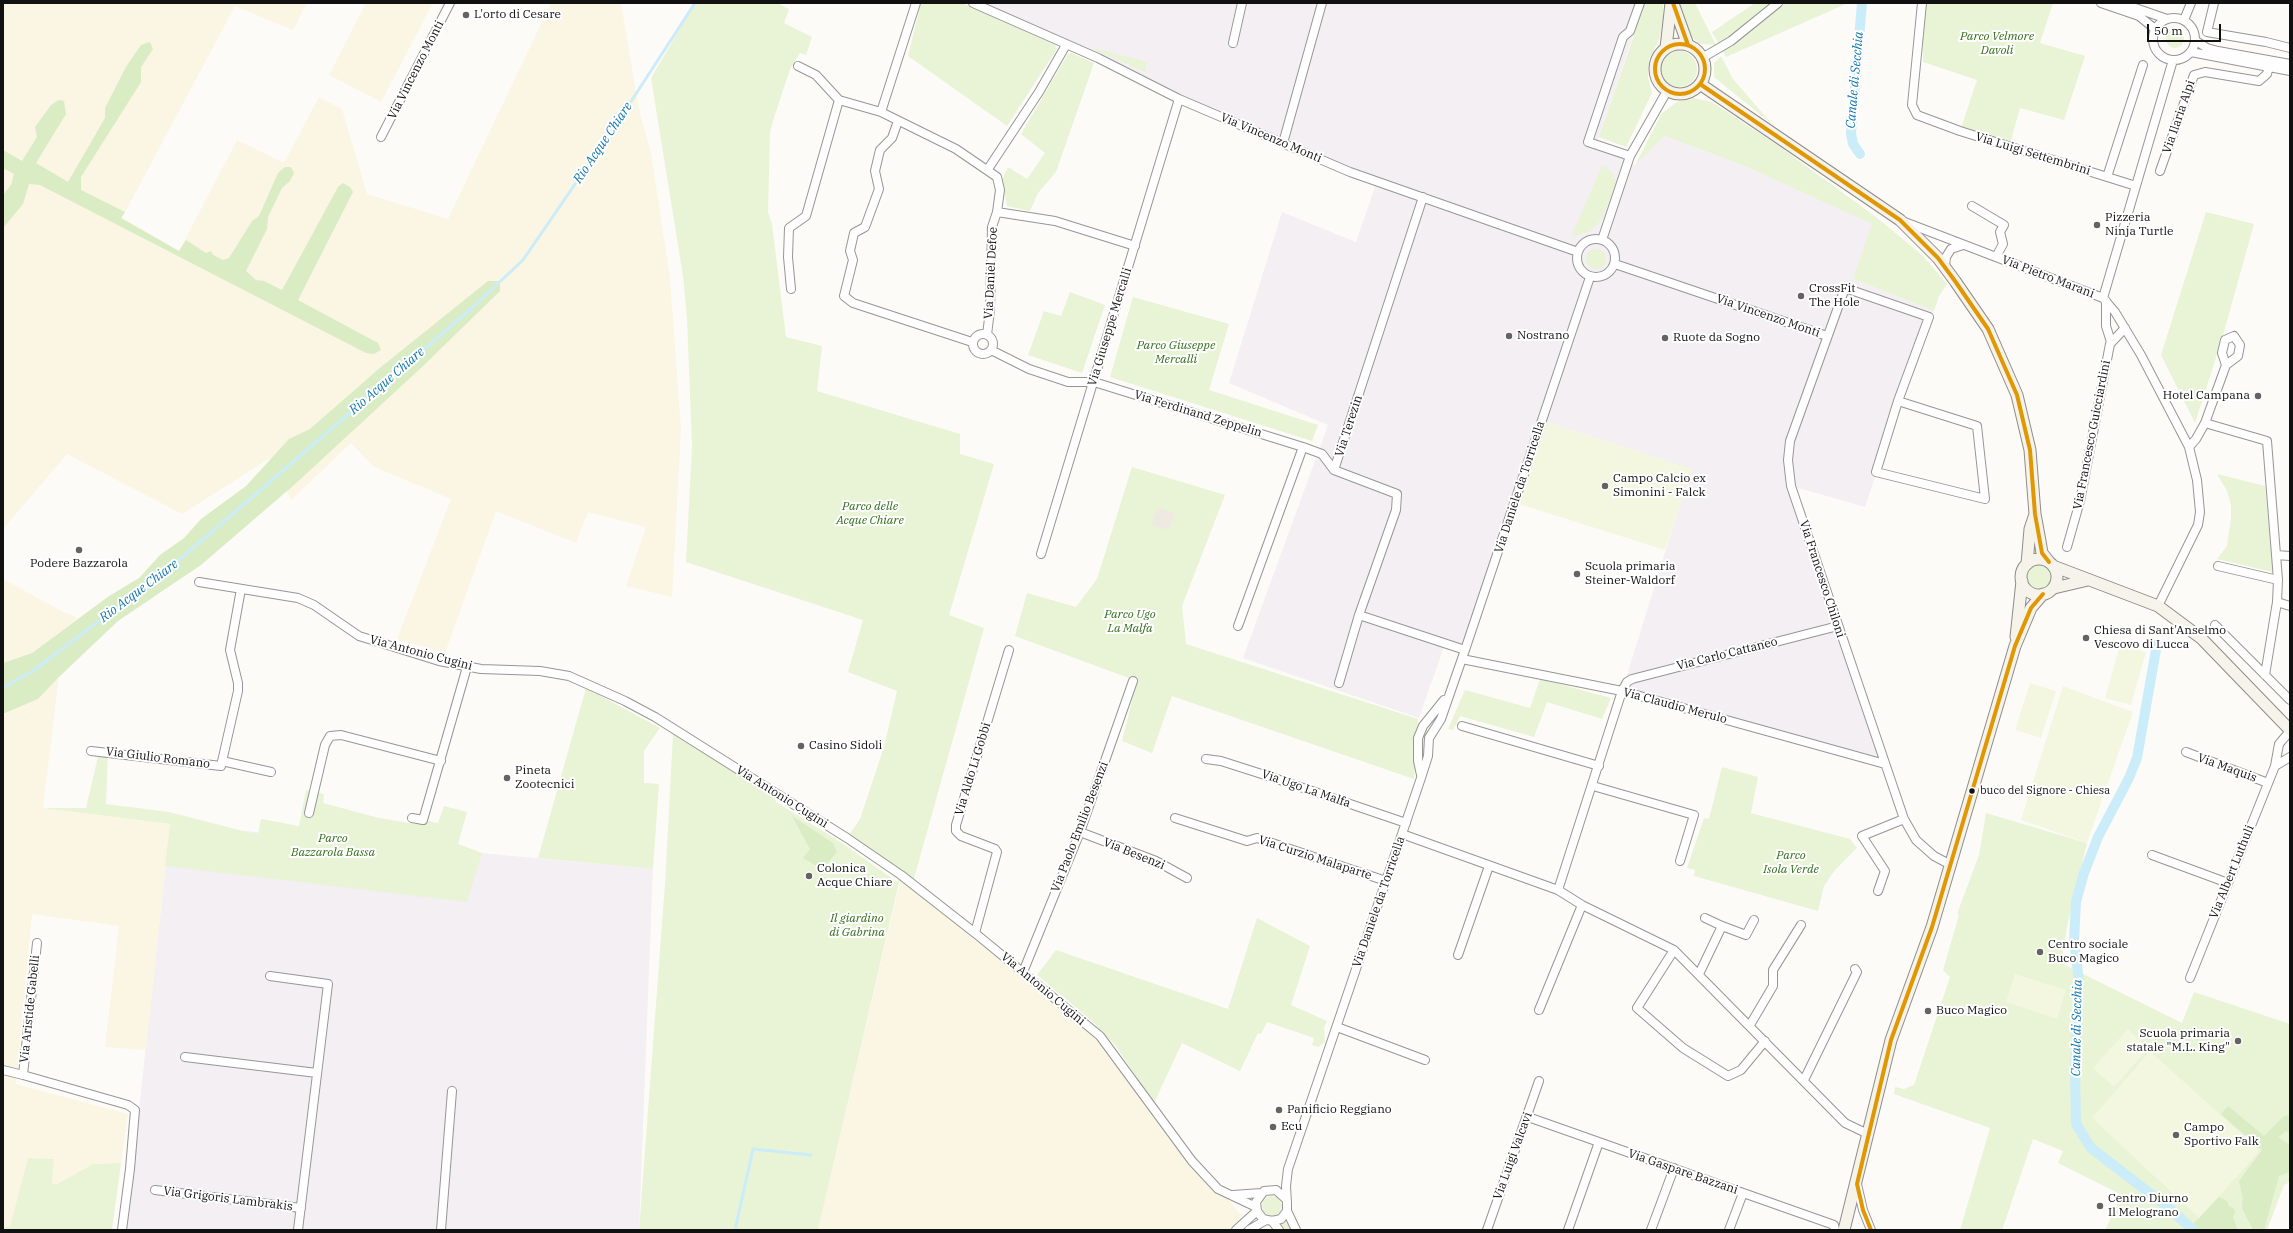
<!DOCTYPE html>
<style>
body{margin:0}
#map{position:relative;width:2293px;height:1233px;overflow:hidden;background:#fdfbf7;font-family:"IBM Plex Serif",serif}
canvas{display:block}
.frame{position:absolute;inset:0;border:4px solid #111;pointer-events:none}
.scale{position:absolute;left:2147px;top:24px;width:74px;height:18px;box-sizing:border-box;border:2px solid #111;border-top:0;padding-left:5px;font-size:12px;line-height:14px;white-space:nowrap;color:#111;-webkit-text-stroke:3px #fff;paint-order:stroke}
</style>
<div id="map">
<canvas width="2293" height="1233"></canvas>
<div class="frame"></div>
<div class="scale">50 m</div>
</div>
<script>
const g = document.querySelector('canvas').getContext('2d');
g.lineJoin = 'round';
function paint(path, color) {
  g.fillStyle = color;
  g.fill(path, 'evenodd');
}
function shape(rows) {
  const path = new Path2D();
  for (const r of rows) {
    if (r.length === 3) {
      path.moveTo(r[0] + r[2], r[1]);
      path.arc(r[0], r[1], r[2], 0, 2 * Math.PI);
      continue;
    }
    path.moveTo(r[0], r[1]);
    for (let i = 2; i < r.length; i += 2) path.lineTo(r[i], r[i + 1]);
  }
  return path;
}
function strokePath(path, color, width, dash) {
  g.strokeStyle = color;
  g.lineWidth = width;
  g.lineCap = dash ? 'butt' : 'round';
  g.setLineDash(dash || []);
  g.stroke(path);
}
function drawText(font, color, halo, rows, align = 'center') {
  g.font = font + ' "IBM Plex Serif",serif';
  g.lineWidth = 4;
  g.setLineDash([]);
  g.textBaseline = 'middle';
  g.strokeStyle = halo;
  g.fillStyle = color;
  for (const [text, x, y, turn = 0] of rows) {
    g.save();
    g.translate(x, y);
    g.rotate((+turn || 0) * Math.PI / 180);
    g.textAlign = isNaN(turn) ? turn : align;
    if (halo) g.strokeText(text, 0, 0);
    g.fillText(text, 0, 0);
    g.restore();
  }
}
paint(shape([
 [973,3,1644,3,1596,146,1630,156,1627,164,1635,165,1665,136,1747,167,1873,224,1853,279,1934,311,1929,317,1865,507,1795,487,1885,764,1622,691,1691,469,1546,422,1469,652,1445,644,1419,718,1243,658,1328,425,1229,383,1282,212,1356,242,1377,181,1350,172],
 [170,824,653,869,639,1230,126,1230]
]), '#f4eff3');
paint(shape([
 [3,3,307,3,293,30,235,6,122,218,179,251,237,140,284,163,319,97,342,109,367,194,448,219,551,3,621,3,639,110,651,153,670,278,681,429,672,597,626,586,646,527,588,512,576,543,496,511,445,653,397,639,451,499,374,467,351,443,291,500,270,458,182,514,67,454,3,529],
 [366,3,433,3,381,102,329,75],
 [3,579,63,612,78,618,32,653,3,663],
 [59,677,43,808,170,824,146,1050,105,1047,119,926,32,914,16,1084,128,1114,121,1163,93,1164,57,1184,52,1184,54,1159,28,1158,10,1226,3,1228,3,715,38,699],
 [901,877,1100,1036,1243,1218,1231,1230,818,1230]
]), '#faf6e3');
paint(shape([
 [695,3,777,3,789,9,784,23,812,37,806,55,800,53,790,69,773,121,770,132,768,212,772,224,786,337,822,346,817,391,960,434,960,454,994,464,949,615,984,628,913,882,847,838,860,819,884,747,897,691,848,672,863,620,686,562,692,446,687,318,683,276,651,78],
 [921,3,962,3,1055,45,1057,49,1007,126,908,56],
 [1645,3,1663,3,1663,21,1659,40,1649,59,1648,77,1652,93,1626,147,1599,137],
 [1678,3,1695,3,1716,45,1700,44,1687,33],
 [1755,3,1848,3,1726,57,1712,32],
 [1923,3,2053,3,2040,43,2085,56,2064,120,2020,108,2009,147,1960,131,1977,80,1923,62],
 [2175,39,9],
 [1095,48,1147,62,1145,72,1095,50],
 [1679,69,18],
 [1071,53,1094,63,1056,172,1038,193,1030,211,1007,206,1002,180,1008,167,1027,179,1045,153,1021,134,1068,54],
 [1721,56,1733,79,1772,124,1714,77,1714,63],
 [1694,98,1712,102,1780,147,1876,217,1922,255,1947,284,1939,296,1934,311,1853,279,1872,224,1747,167,1665,136,1635,165,1662,113,1677,102],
 [1602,166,1612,172,1616,182,1602,219,1589,232,1571,237],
 [2206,212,2254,224,2222,339,2195,423,2161,355],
 [1596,259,10],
 [1070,292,1105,305,1082,373,1028,355,1044,311,1061,316],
 [1133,297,1229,324,1209,390,1318,425,1312,441,1110,377],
 [1132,467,1225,495,1182,606,1186,644,1418,719,1414,779,1172,696,1152,753,1122,741,1137,681,1015,636,1027,593,1076,607,1097,579],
 [2217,474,2265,486,2273,572,2217,559,2227,546,2231,518,2231,505,2227,491],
 [2039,577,12],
 [1540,679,1611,698,1602,719,1547,702,1534,737,1460,716,1453,730,1448,729,1465,690,1530,708],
 [586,688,660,728,644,751,644,783,659,784,653,869,538,858],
 [1425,730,1429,730,1423,766,1421,749],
 [673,734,768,793,775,798,776,802,842,843,897,882,900,878,818,1230,639,1230,665,884],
 [99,752,108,752,106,804,169,812,251,833,258,834,261,819,299,826,306,790,324,794,323,803,375,817,414,824,423,820,438,823,444,806,467,812,458,844,482,853,467,902,165,866,170,824,42,808,86,808],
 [1722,767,1758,777,1751,813,1850,839,1857,848,1835,870,1824,886,1818,911,1694,876,1695,870,1687,868,1704,818,1709,819],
 [1986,813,2087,843,2068,922,2061,963,2182,1023,2194,992,2290,1024,2290,1182,2284,1185,2267,1230,2105,1230,2122,1195,2058,1163,2063,1151,2033,1139,2002,1230,1960,1230,1990,1128,1894,1094,1895,1087,1904,1089,1914,1085,1950,977,1943,970,1959,915,1957,914,1979,855],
 [1257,918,1310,946,1291,1005,1327,1021,1324,1028,1325,1042,1318,1047,1312,1045,1314,1038,1267,1022,1261,1034,1258,1033,1240,1071,1182,1043,1154,1103,1115,1045,1092,1021,1037,975,1056,950,1228,1009],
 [28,1158,54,1159,52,1184,57,1184,93,1164,121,1163,112,1230,3,1230,3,1228,10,1226],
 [1272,1206,10],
 [1284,1215,1296,1230,1279,1230,1276,1221]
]), '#e9f3d6');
paint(shape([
 [150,42,153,49,141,67,141,82,81,177,81,190,125,212,121,218,179,251,186,240,206,253,211,251,213,255,223,260,229,258,252,221,259,216,278,173,285,167,291,167,294,173,290,181,282,188,268,217,267,229,246,271,256,280,264,281,282,290,338,187,343,183,350,187,353,192,298,300,378,343,381,350,374,354,366,353,40,185,29,184,23,204,3,228,3,195,11,185,14,174,3,168,3,150,22,161,37,137,35,127,51,105,59,100,64,101,66,114,36,163,68,182,105,118,105,108,126,67,141,45],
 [488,281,500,281,500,291,422,367,294,485,201,565,118,621,59,677,38,699,3,714,3,663,32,653,109,596,139,578,160,555,184,538,201,519,246,486,289,439,310,429,381,367],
 [792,816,833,843,837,852,822,869,803,858,810,849],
 [2228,1106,2264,1136,2284,1116,2290,1115,2290,1133,2286,1131,2278,1137,2290,1145,2290,1172,2279,1176,2264,1230,2253,1230,2242,1208,2243,1198,2239,1181,2262,1150,2221,1114],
 [2219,1197,2227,1201,2229,1206,2234,1209,2235,1213,2233,1217,2238,1230,2196,1230,2193,1224]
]), '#daecc3');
paint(shape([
 [1546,422,1692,469,1665,550,1519,504],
 [2120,645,2146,652,2131,705,2105,698],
 [2030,683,2056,691,2041,738,2015,730],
 [2063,686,2133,712,2087,843,2021,820],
 [2015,974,2066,990,2057,1019,2006,1002],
 [2128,1029,2148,1049,2114,1087,2093,1068],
 [2150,1051,2260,1151,2199,1218,2092,1118]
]), '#f3f7e0');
paint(shape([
 [1157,508,1175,513,1169,530,1151,525]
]), '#eeeae2');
strokePath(shape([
 [3,688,33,671,178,561,473,307,523,260,619,120,695,3],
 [735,1230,753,1149,811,1155]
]), '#cbecf9', 3);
strokePath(shape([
 [1860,154,1853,144,1851,134,1862,3],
 [2157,644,2137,758,2129,778,2098,837,2084,873,2076,902,2074,941,2079,981,2075,1071,2076,1124,2091,1148,2169,1208,2193,1230]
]), '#cbecf9', 10);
const street = shape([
 [973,3,1098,58,1179,99,1350,172,1578,252],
 [1922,3,1912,105,1917,115,1960,131,2136,186],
 [2101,3,2139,16,2155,29],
 [2121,3,2167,19],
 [2214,3,2207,32,2266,42,2290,48],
 [2174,39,21],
 [2184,20,2191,3],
 [2196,41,2207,48,2218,51,2290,64],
 [1233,43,1242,3],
 [2191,52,2290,71],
 [1702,58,1731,41,1778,3],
 [798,66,816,75,839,100],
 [881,112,956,149,997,177,1000,190,997,212,992,227,990,310,987,335],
 [898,121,892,138,880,150,875,171,879,189,865,227,854,233,850,251,853,260,844,296,853,303,972,342],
 [381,137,450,3],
 [1283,143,1322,3],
 [1630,156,1588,142,1623,37,1630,31,1640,3],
 [988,169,1039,92,1066,45],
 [2160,171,2194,75,2205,72,2259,81,2267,74,2269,66],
 [2107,177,2143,65],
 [1423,197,1334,470,1397,494,1396,510,1359,615,1465,650],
 [1972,206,2004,225,2000,232,2003,244,1996,257],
 [997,212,1055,221,1135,246],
 [1902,221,2103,298,2115,312,2141,355,2189,447,2197,480,2200,512,2198,525,2158,606],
 [1596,258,19],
 [1602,240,1630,156,1667,91],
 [1615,264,1827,336],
 [1945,266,1946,257,1951,249,1963,245],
 [791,289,788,257,789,228,806,216,839,100,881,112,916,3],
 [2103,298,2173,60],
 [2106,301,2106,326,2111,342],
 [983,344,10],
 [991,350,1029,369,1068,382,1094,382,1303,447,1322,454,1334,470],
 [1898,401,1876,472,1985,499,1977,426,1898,401,1929,317,1845,288,1790,441,1788,460,1791,486,1904,819,1916,840,1934,856,1951,865],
 [2205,423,2267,441,2278,580,2277,602,2265,675],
 [2189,447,2196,439,2205,423,2226,365,2222,353,2225,340,2234,336,2240,345,2238,356,2226,365],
 [2067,547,2080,501,2110,344,2125,328],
 [1041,554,1179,99],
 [2276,555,2290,556],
 [2218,566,2278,580],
 [199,582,298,598,314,605,359,636,439,661,481,669,540,671,569,676,625,701,655,717,847,838,901,875,975,933,1100,1036,1192,1161,1218,1189,1256,1207],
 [2277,602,2290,606],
 [2215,625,2290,700],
 [1238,626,1303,447],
 [1462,659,1622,691,1885,764],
 [1339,683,1359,615],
 [1462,726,1599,766],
 [91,751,221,766,238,691,238,683,230,650,241,589],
 [2186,752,2268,783],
 [1206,759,1221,761,1271,777,1406,823],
 [222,761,271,772],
 [2275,766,2290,757],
 [1421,775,1418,761,1418,738,1423,726,1444,700],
 [1593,786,1694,815,1680,861],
 [309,813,325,745,330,736,341,735,441,761],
 [412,818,423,820,467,667],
 [1175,818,1247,841,1257,838,1386,881],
 [1080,832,1156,861,1187,878],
 [1402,834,1558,890,1582,905,1674,950,1845,1123,1868,1134],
 [2152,855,2228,883],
 [1558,890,1622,691,1627,682,1632,679,1838,626],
 [1878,891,1885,871,1862,836,1904,819],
 [1705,918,1722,926],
 [975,933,997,852,995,849,961,836,956,831,956,825,1009,650],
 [37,943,23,1075,128,1105,135,1110,130,1169,122,1230],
 [1674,950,1637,1008,1683,1048,1728,1076,1741,1070,1765,1041],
 [1458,955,1489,866],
 [1023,972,1080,832,1133,681],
 [1699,974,1722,926,1746,935,1754,920],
 [270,976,328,984,298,1230],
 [2190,978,2275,766,2279,744,2290,731],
 [1539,1010,1582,905],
 [1750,1025,1773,986,1773,970,1801,925],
 [1337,1027,1425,1060],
 [185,1057,317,1073],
 [3,1070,23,1075],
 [1804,1080,1857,972,1855,969],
 [1528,1117,1834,1225,1835,1230],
 [1857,1184,1863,1210,1871,1230],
 [155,1190,301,1208],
 [1233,1195,1261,1193],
 [1286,1199,1276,1190,1264,1191,1256,1202,1257,1211,1263,1219,1272,1221,1281,1219,1287,1211,1287,1203,1286,1186,1288,1169,1421,778,1428,756,1429,738,1441,719,1465,650,1590,277],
 [1287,1211,1296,1230],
 [1272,1221,1279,1230],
 [441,1230,452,1091],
 [1236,1230,1257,1211],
 [1249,1230,1266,1220],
 [1487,1230,1539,1081],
 [1568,1230,1599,1142],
 [1651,1230,1674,1168],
 [1729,1230,1743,1193]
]);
const secondary = shape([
 [1674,6,1688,45],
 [1680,69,25],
 [1666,48,1671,3],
 [1700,84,1900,220,1938,258,1955,281,1988,329,2017,395,2030,450,2035,514,2040,541,2042,553,2049,562],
 [2039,577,18],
 [2027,564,2030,529,2035,514],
 [2053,566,2158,606,2201,638,2290,730],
 [2054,588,2088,580],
 [2016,637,2022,581],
 [1844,1230,1891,1040,1932,927,2015,646,2031,608,2043,594]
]);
strokePath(street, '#979695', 10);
strokePath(secondary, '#8e8d8b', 13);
strokePath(street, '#fffefe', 8);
strokePath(secondary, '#f6f3eb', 11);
strokePath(shape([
 [1673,3,1688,45],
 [1680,69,25],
 [1700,84,1900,220,1938,258,1955,281,1988,329,2017,395,2030,450,2035,514,2042,553,2049,562],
 [1871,1230,1863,1210,1857,1184,1891,1040,1932,927,2015,646,2031,608,2043,594]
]), '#e09702', 4);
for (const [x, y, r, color] of [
 [466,15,4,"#646362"],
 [2097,225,4,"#646362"],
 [1801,296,4,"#646362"],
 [1509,336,4,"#646362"],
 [1665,338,4,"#646362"],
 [2258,396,4,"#646362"],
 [1605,486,4,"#646362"],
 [79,550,4,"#646362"],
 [1577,574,4,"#646362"],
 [2086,638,4,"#646362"],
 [801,746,4,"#646362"],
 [507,778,4,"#646362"],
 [1972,791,3.5,"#111"],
 [809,876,4,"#646362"],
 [2040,952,4,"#646362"],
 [1928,1011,4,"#646362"],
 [2238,1041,4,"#646362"],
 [1279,1110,4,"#646362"],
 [1273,1127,4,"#646362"],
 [2176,1135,4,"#646362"],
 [2100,1206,4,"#646362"]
]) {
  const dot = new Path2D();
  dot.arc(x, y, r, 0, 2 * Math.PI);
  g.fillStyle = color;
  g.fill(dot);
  strokePath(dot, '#fff', 1.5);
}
drawText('11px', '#111', '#fff', [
 ["buco del Signore - Chiesa",1980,791]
], 'left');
drawText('12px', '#111', '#fff', [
 ["L'orto di Cesare",474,15],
 ["Pizzeria",2105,218],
 ["Ninja Turtle",2105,232],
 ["CrossFit",1809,289],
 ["The Hole",1809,303],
 ["Nostrano",1517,336],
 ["Ruote da Sogno",1673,338],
 ["Hotel Campana",2250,396,"right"],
 ["Campo Calcio ex",1613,479],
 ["Simonini - Falck",1613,493],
 ["Podere Bazzarola",79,564,"center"],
 ["Scuola primaria",1585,567],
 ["Steiner-Waldorf",1585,581],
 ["Chiesa di Sant'Anselmo",2094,631],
 ["Vescovo di Lucca",2094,645],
 ["Casino Sidoli",809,746],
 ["Pineta",515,771],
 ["Zootecnici",515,785],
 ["Colonica",817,869],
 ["Acque Chiare",817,883],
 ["Centro sociale",2048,945],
 ["Buco Magico",2048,959],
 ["Buco Magico",1936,1011],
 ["Scuola primaria",2230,1034,"right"],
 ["statale \"M.L. King\"",2230,1048,"right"],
 ["Panificio Reggiano",1287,1110],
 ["Ecu",1281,1127],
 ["Campo",2184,1128],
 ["Sportivo Falk",2184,1142],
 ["Centro Diurno",2108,1199],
 ["Il Melograno",2108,1213]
], 'left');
drawText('italic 12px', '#346e1c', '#fff', [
 ["Parco Velmore",1997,37],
 ["Davoli",1997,51],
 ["Parco Giuseppe",1176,346],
 ["Mercalli",1176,360],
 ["Parco delle",870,507],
 ["Acque Chiare",870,521],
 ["Parco Ugo",1130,615],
 ["La Malfa",1130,629],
 ["Parco",333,839],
 ["Bazzarola Bassa",333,853],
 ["Parco",1791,856],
 ["Isola Verde",1791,870],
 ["Il giardino",857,919],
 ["di Gabrina",857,933]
]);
drawText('12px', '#111', '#fff', [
 ["Via Vincenzo Monti",416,70,-63],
 ["Via Ilaria Alpi",2179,117,-71],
 ["Via Vincenzo Monti",1271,138,23],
 ["Via Luigi Settembrini",2033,154,17],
 ["Via Daniel Defoe",991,273,-87],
 ["Via Pietro Marani",2048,277,21],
 ["Via Vincenzo Monti",1768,316,19],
 ["Via Giuseppe Mercalli",1110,327,-73],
 ["Via Ferdinand Zeppelin",1198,414,17],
 ["Via Terezin",1349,426,-72],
 ["Via Francesco Guicciardini",2092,435,-79],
 ["Via Daniele da Torricella",1520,487,-72],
 ["Via Francesco Chiloni",1822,579,72],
 ["Via Antonio Cugini",421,653,15],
 ["Via Carlo Cattaneo",1727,654,-14],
 ["Via Claudio Merulo",1675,706,15],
 ["Via Giulio Romano",158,758,7],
 ["Via Maquis",2227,768,20],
 ["Via Aldo Li Gobbi",973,769,-73],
 ["Via Ugo La Malfa",1306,789,19],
 ["Via Antonio Cugini",782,797,32],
 ["Via Paolo Emilio Besenzi",1080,827,-69],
 ["Via Besenzi",1134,854,22],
 ["Via Curzio Malaparte",1315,858,18],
 ["Via Albert Luthuli",2232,872,-68],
 ["Via Daniele da Torricella",1379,902,-71],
 ["Via Antonio Cugini",1043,989,40],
 ["Via Aristide Gabelli",30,1009,-84],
 ["Via Luigi Valcavi",1513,1156,-70],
 ["Via Gaspare Bazzani",1683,1172,19],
 ["Via Grigoris Lambrakis",228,1199,7]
]);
drawText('italic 13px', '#1176ac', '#fff', [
 ["Canale di Secchia",1855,80,-85],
 ["Rio Acque Chiare",603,143,-56],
 ["Rio Acque Chiare",387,381,-41],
 ["Rio Acque Chiare",139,591,-37],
 ["Canale di Secchia",2077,1028,-89]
]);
</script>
